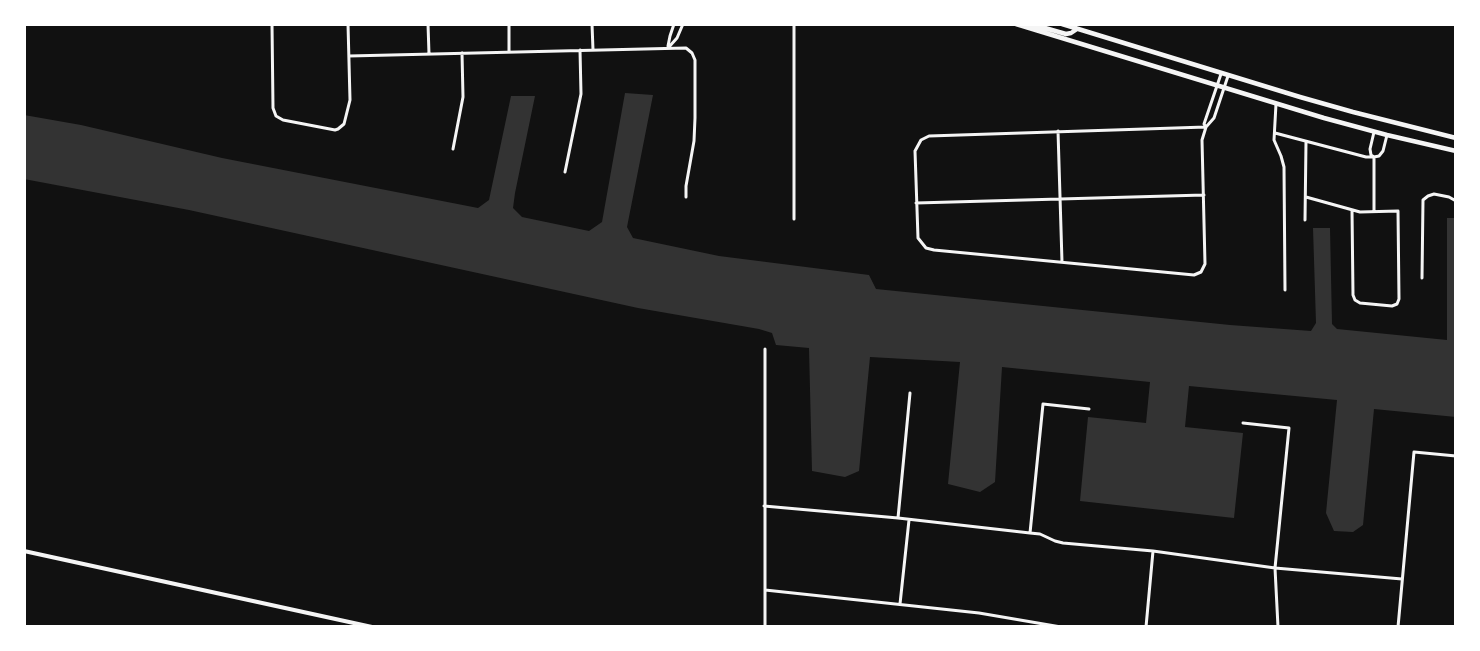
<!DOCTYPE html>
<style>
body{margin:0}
#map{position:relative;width:1480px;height:651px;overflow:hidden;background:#111;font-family:"Varela Round",sans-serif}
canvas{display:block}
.frame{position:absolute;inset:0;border:26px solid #fff;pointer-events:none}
</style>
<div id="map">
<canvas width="1480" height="651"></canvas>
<div class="frame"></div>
</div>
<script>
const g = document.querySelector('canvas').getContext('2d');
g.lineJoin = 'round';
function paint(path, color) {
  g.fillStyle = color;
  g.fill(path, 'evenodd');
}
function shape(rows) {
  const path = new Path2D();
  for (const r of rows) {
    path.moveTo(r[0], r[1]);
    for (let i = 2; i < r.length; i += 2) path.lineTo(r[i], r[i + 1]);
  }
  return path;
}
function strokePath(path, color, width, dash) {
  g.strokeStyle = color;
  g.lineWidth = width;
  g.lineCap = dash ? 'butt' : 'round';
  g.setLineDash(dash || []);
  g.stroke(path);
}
paint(shape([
 [625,93,653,95,627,227,633,238,719,256,869,275,876,289,1230,325,1311,331,1316,323,1313,228,1330,228,1332,324,1337,329,1447,340,1447,218,1456,218,1456,417,1374,409,1363,525,1353,532,1334,531,1326,513,1337,400,1189,386,1185,427,1243,433,1234,518,1080,501,1088,417,1146,423,1150,382,1002,367,995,482,980,492,948,484,960,362,870,357,859,471,845,477,812,471,809,348,776,345,772,333,759,329,638,308,189,210,24,179,24,115,81,125,222,158,478,208,489,200,511,96,535,96,515,193,513,208,522,217,589,231,602,222]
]), '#333');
strokePath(shape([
 [272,24,273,108,276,116,283,120,335,130,338,129,344,124,350,100,348,24],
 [428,24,429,54],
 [509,24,509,52],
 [592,24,593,50],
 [794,24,794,219],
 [668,46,670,36,674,24],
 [668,48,677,38,683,24],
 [349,56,686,48,692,53,695,60,695,118,694,141,686,186,686,197],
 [1276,104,1274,140,1281,156,1284,167,1285,290],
 [1206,127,929,136,921,140,915,151,918,238,926,248,934,250,1194,275,1201,272,1205,264,1202,140,1206,127,1204,124,1221,74],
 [1206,127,1214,118,1228,76],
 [1058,131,1062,262],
 [1275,133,1366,157,1374,157,1379,156,1383,151,1387,135],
 [453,149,463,97,462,53],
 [565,172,581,94,580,50],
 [1306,197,1360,212,1398,211,1399,299,1397,304,1392,306,1360,303,1355,300,1353,295,1352,210],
 [916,203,1204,195],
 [1374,211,1374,157,1371,155,1370,149,1374,132],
 [1305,220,1306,142],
 [1422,278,1423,200,1428,196,1434,194,1449,197,1456,201],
 [1243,423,1289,428,1275,568,1278,627],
 [764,506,898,518,1030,533,1040,534,1055,541,1063,543,1153,551,1275,568,1402,579],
 [898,518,910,393],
 [1030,533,1043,404,1089,409],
 [765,590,979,613,1061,627],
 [900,604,909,520],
 [765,627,765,349],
 [1146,627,1153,551],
 [1398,627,1414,452,1456,456]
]), '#f5f5f5', 3);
strokePath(shape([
 [24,551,372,627]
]), '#f5f5f5', 4);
strokePath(shape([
 [1016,24,1324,118,1387,135,1456,151],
 [1031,24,1066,34,1071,33,1077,29],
 [1062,24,1300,97,1353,112,1456,138]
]), '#f5f5f5', 4.5);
</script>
